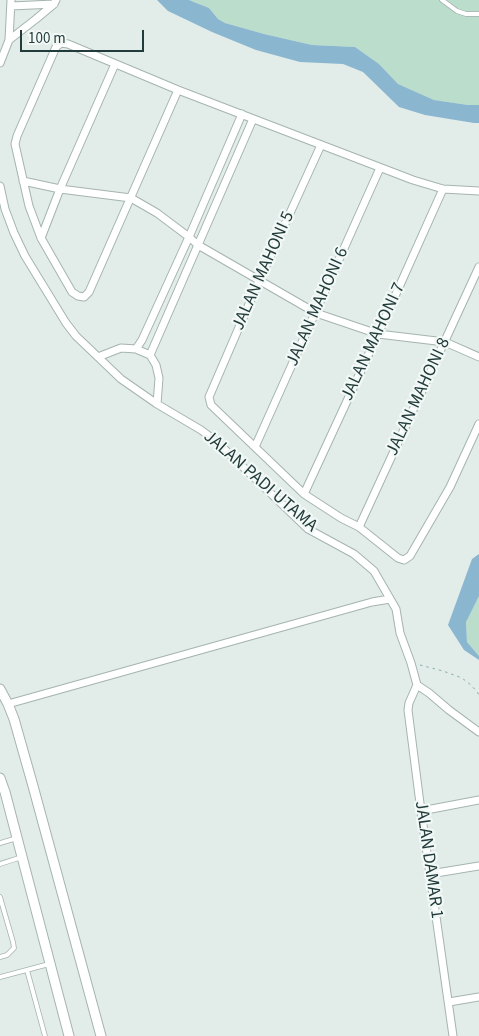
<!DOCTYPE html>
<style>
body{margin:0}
#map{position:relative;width:479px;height:1036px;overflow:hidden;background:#e2ece9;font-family:"Source Sans 3",sans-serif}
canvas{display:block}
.scale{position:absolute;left:20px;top:30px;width:124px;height:22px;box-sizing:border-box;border:2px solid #223c3b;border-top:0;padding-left:6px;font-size:15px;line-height:18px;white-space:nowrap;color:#223c3b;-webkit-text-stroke:4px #f2f8f6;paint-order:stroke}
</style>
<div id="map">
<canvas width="479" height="1036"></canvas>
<div class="scale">100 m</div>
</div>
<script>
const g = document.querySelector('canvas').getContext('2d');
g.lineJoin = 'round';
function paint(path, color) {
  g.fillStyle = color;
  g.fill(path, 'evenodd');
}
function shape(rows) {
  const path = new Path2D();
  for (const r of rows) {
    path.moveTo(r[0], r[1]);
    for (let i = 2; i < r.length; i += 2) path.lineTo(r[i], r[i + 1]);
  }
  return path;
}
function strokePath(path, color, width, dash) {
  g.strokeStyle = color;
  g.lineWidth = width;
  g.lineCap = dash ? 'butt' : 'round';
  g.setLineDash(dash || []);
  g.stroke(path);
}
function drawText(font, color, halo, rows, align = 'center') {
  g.font = font + ' "Source Sans 3",sans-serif';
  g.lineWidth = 4.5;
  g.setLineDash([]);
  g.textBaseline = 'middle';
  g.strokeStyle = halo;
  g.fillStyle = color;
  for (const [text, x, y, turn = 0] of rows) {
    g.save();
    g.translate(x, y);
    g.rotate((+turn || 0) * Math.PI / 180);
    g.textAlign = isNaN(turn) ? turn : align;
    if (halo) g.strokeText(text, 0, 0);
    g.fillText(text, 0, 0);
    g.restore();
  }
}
paint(shape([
 [189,0,479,0,479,105,468,105,434,100,398,84,379,64,355,47,312,45,264,34,225,23,218,19,209,8],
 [479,596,479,656,467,642,466,621]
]), '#bbddcb');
paint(shape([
 [157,0,189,0,209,8,218,19,225,23,264,34,312,45,355,47,379,64,398,84,434,100,468,105,479,105,479,123,474,123,425,115,399,107,363,72,343,64,300,62,256,50,212,32,168,11],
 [479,554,479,596,466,622,467,642,479,656,479,660,464,650,448,625,472,559]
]), '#8ab6d0');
const service = shape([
 [442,0,457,11,466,14,479,14],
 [0,843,17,838],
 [0,864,22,857],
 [0,897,13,942,14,948,7,955,0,957],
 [27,970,45,1036],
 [0,977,49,964]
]);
const minor = shape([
 [11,6,54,4],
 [9,40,36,19,54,4,56,0],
 [0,63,9,40,11,0],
 [178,90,89,292,84,297,78,296,72,292,41,238,29,206,15,144,17,136,56,47,61,43,68,44,178,90,413,180,443,189,479,191],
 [321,145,259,281,209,397,211,405,304,494,341,518,359,527,398,558,404,560,410,556,450,487,479,424],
 [23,181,60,189,131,198,157,213,189,237,198,245,316,313,378,334,445,342,479,357],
 [0,186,5,209,14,233,25,256,66,323,76,336,121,379,157,404,201,430,217,442,308,529,354,554,374,571,396,609,400,633,411,663,417,685,429,693,449,710,479,732],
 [41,238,60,189,115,64],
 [136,349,142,340,189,237,242,114],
 [150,355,253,119],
 [98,357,121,348,136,349,150,355,156,365,159,378,157,404],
 [255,447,380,168],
 [304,494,378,334,443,189],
 [359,527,479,267],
 [417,685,409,703,408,710,421,811,453,1036],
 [8,704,372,602,390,599],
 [421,811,479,800],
 [430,874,479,866],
 [449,1002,479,997]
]);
const tertiary = shape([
 [0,689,8,704,14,719,33,786,101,1036],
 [0,778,5,792,69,1036]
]);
strokePath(service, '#a5b4b1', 5.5);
strokePath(minor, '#a5b4b1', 9);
strokePath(tertiary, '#a5b4b1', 11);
strokePath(shape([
 [420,665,443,671,462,678,471,685,478,693,479,698]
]), '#82afab', 1, [2.5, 4]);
strokePath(service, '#fff', 4);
strokePath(minor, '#fff', 7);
strokePath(tertiary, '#fff', 9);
drawText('18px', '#223c3b', '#f2f8f6', [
 ["JALAN MAHONI 5",264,271,-66],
 ["JALAN MAHONI 6",318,307,-66],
 ["JALAN MAHONI 7",374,342,-65],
 ["JALAN MAHONI 8",419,397,-65],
 ["JALAN PADI UTAMA",260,482,41],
 ["JALAN DAMAR 1",428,860,82]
]);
</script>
